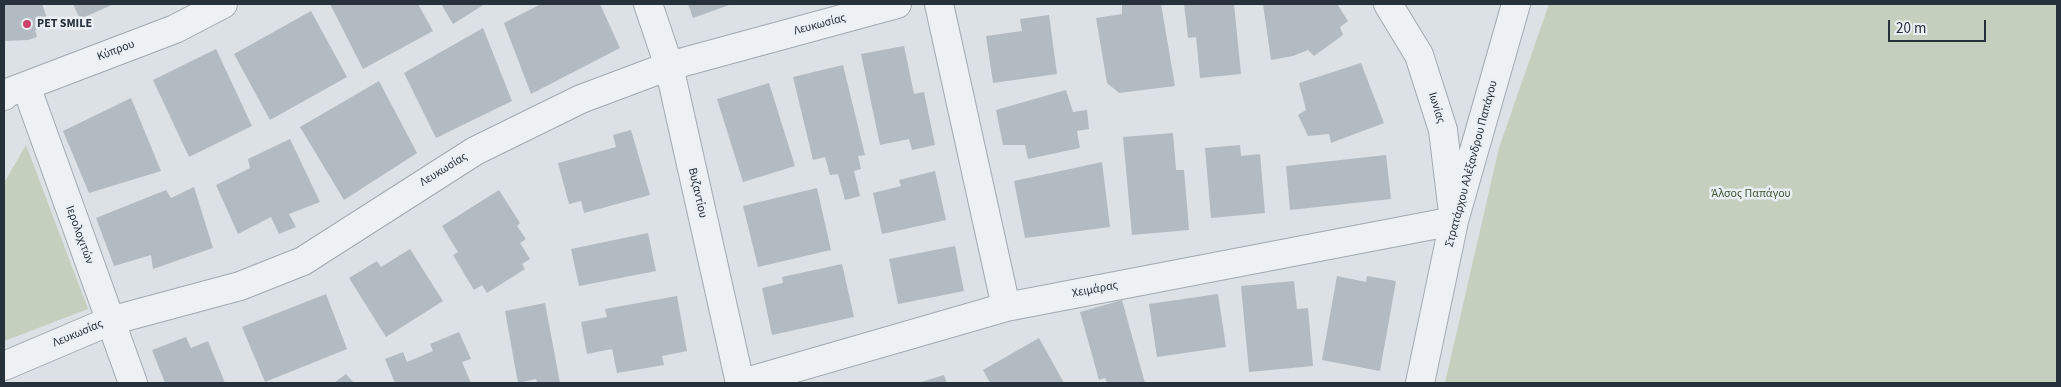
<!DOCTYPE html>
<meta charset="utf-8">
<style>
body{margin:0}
#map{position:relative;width:2061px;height:387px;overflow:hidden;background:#dbe1e5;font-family:"Source Sans 3",sans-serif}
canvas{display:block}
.frame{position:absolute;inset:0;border:5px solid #26313b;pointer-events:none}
.scale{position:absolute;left:1888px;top:20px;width:98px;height:22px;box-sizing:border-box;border:2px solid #26313b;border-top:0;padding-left:6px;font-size:15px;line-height:18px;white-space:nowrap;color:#26313b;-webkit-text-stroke:4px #eaeff3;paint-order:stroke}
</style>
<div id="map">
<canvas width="2061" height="387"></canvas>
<div class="frame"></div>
<div class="scale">20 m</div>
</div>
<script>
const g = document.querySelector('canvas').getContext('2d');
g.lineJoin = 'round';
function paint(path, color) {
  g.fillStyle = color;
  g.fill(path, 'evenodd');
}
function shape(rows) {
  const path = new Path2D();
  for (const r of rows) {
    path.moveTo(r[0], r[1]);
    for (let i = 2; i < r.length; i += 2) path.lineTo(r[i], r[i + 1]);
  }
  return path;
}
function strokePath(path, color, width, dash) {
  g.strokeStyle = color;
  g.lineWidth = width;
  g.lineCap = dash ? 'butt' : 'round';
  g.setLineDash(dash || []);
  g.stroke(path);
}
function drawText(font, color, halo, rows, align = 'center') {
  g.font = font + ' "Source Sans 3",sans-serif';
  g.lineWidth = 5;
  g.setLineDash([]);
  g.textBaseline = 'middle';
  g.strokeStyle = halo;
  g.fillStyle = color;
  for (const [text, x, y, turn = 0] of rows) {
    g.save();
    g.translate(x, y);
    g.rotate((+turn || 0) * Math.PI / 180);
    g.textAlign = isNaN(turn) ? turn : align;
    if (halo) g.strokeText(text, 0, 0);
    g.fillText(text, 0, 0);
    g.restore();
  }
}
paint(shape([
 [1549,4,2057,4,2057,383,1445,383,1499,148],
 [26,145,88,309,4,341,4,183]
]), '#c4cfbd');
paint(shape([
 [4,4,42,4,50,26,35,30,37,37,28,40,4,41],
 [73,4,114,4,80,19],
 [330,4,418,4,433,31,363,69],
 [441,4,485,4,453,24],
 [541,4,600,4,620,48,531,94,504,23],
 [688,4,732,4,693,18],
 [1122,4,1161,4,1175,86,1119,93,1107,83,1096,18,1122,14],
 [1184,4,1234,4,1241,74,1200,78,1196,37,1188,38],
 [1263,4,1337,4,1348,21,1340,27,1343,35,1314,56,1308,50,1293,56,1271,60],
 [311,11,347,77,270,120,234,54],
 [1049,15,1057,74,993,83,986,36,1022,31,1020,19],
 [483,28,512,101,436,138,404,73],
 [904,46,914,94,924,92,935,145,912,150,909,139,880,145,861,54],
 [216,49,252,126,189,157,153,80],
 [1361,63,1384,123,1331,143,1329,134,1308,136,1298,115,1306,110,1299,83],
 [843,65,865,155,858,156,861,169,854,171,860,196,845,200,838,174,830,175,825,157,813,160,793,77],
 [379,81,417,153,344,200,300,127],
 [769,83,795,166,743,182,717,99],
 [1066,90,1073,112,1087,110,1089,129,1077,131,1080,148,1028,159,1025,145,1003,145,996,110],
 [131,98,161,171,89,193,63,131],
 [631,130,650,195,584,213,581,201,569,204,558,163,616,147,613,135],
 [1173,133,1176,170,1184,170,1189,230,1132,235,1123,137],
 [290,139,320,202,289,214,296,227,279,234,271,217,238,234,216,185,250,168,248,159],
 [1240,145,1241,156,1260,154,1265,213,1211,218,1205,148],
 [1386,155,1391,199,1290,210,1286,166],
 [1102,162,1110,227,1025,238,1014,181],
 [935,171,946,220,882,234,873,193,901,186,899,180],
 [194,187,213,248,153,269,151,255,114,266,96,218,166,190,171,198],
 [817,188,831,250,758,267,743,206],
 [499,190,520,223,517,226,526,239,520,243,530,259,522,264,525,269,487,293,482,285,474,290,453,255,458,252,442,226],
 [648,233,656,271,579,286,571,249],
 [955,246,964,291,898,304,889,259],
 [410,249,443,301,386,337,349,278,377,261,381,267],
 [842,264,854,317,772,335,762,288,783,283,782,277],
 [1337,276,1366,282,1367,276,1396,281,1380,371,1322,360],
 [1294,281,1297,309,1308,308,1313,366,1249,372,1241,286],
 [326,294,347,349,265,382,242,327],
 [1218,294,1226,347,1157,357,1149,304],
 [677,296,687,351,662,356,664,365,617,373,612,349,587,354,581,322,607,317,605,309],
 [1122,300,1145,383,1107,383,1105,378,1099,380,1080,312],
 [545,303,560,383,537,383,536,379,518,383,505,311],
 [459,332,471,359,462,362,471,383,395,383,385,359,403,352,407,362,433,351,430,344],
 [186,337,191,348,208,341,225,383,165,383,152,350],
 [1039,338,1064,383,990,383,983,370],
 [346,374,354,383,334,383],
 [944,375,947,383,918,383]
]), '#b3bbc2');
const minor = shape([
 [648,4,669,66,740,383],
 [939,4,1006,307],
 [26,86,133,383],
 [4,96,7,93,175,29,223,4],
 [4,366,110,321,240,286,303,261,475,151,581,99,669,66,897,4],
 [743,383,1006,307,1454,221,1443,130,1419,55,1388,4],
 [1420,383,1454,221,1516,4]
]);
strokePath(minor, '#a1a9af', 30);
strokePath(minor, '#eef1f4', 28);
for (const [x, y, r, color] of [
 [27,24,5,"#ca4169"]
]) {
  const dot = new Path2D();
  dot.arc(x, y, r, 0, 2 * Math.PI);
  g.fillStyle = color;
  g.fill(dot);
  strokePath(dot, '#eaeff3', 2);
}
drawText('bold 12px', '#26313b', '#eaeff3', [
 ["PET SMILE",37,24]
], 'left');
drawText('12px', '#26313b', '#eaeff3', [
 ["Λευκωσίας",820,25,-15],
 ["Κύπρου",116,51,-21],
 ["Ιωνίας",1436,108,73],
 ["Στρατάρχου Αλέξανδρου Παπάγου",1472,164,-75],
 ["Λευκωσίας",444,170,-32],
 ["Βυζαντίου",697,193,77],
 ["Ιερολοχιτών",79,235,70],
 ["Χειμάρας",1095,290,-11],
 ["Λευκωσίας",78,334,-23]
]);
drawText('12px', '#3f5634', '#eaeff3', [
 ["Άλσος Παπάγου",1751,194]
]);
</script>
